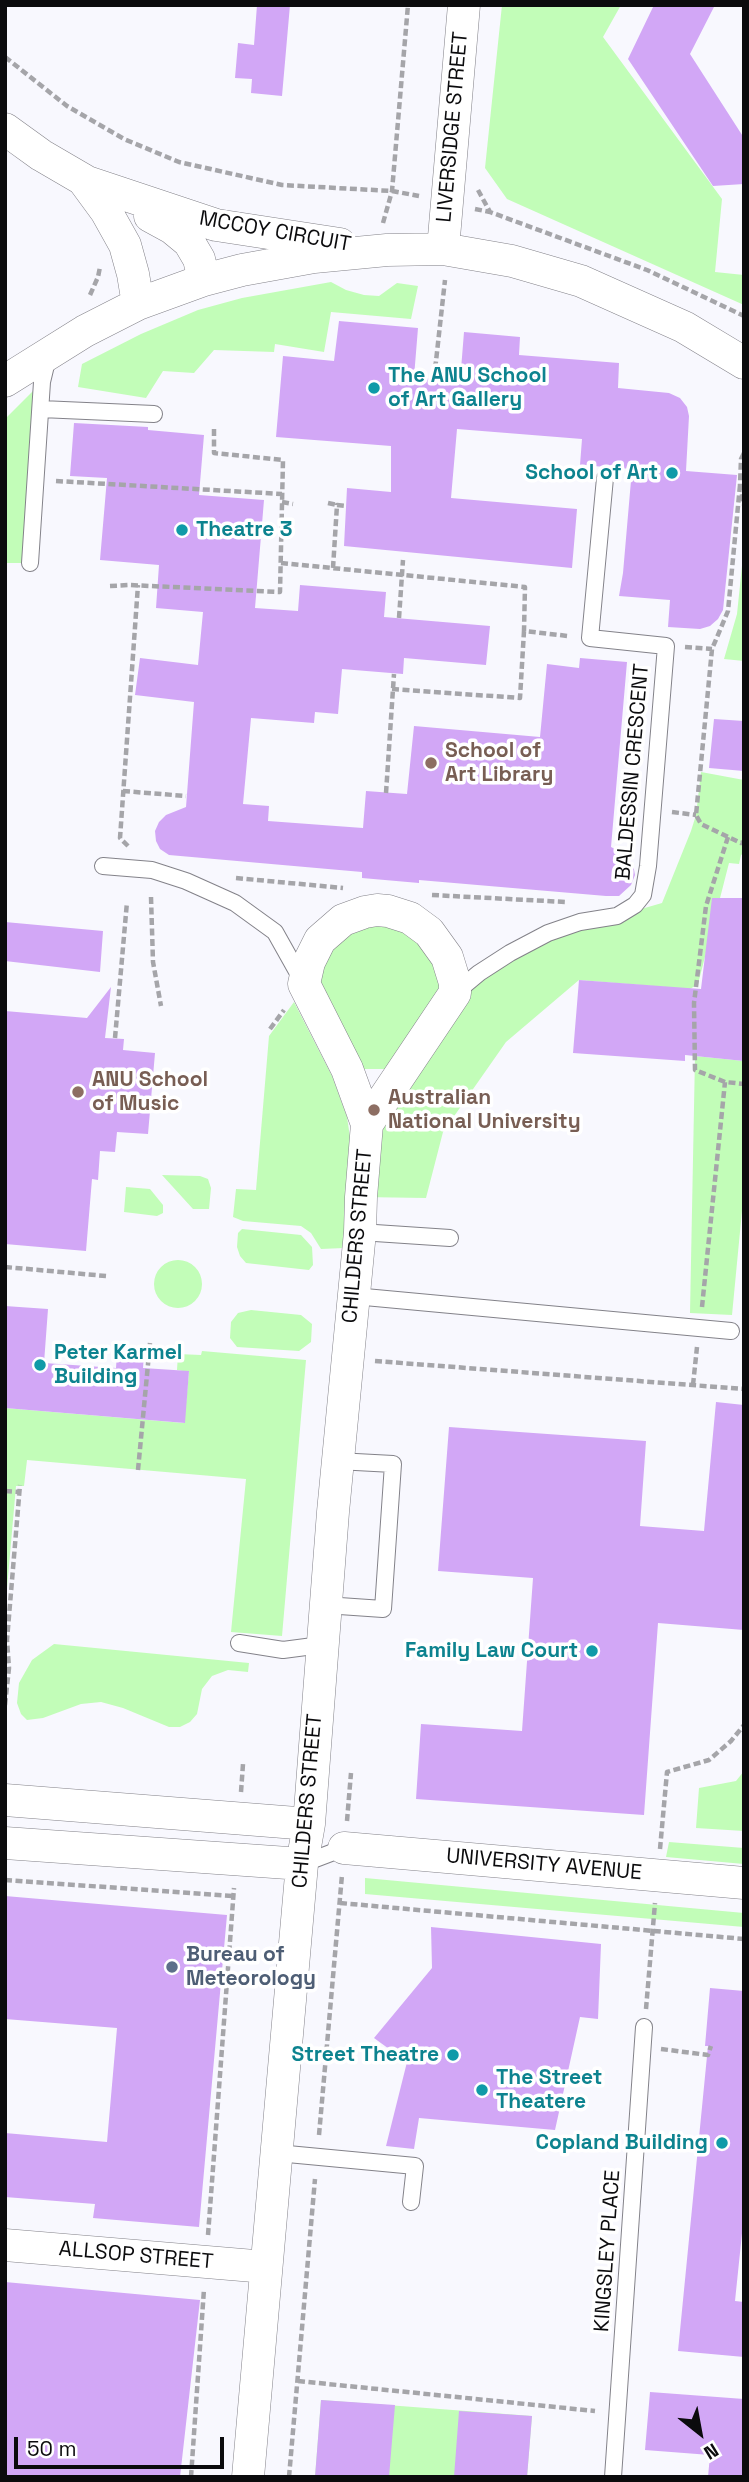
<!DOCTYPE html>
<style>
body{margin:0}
#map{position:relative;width:749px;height:2482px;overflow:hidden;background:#f8f8fe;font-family:"Space Grotesk",sans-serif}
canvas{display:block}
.frame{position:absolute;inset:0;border:7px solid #0b0b0d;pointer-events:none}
.north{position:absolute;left:665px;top:2398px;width:70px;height:70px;-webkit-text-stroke:5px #fff;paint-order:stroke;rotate:149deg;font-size:19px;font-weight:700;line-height:28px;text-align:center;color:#0b0b0d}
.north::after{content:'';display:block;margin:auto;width:24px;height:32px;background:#0b0b0d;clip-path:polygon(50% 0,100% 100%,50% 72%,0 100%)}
.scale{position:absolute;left:14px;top:2437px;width:210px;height:32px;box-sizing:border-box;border:4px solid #0b0b0d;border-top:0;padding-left:9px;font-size:21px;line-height:24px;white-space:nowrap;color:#0b0b0d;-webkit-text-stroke:5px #fff;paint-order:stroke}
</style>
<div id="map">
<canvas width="749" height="2482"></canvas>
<div class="frame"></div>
<div class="north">N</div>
<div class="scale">50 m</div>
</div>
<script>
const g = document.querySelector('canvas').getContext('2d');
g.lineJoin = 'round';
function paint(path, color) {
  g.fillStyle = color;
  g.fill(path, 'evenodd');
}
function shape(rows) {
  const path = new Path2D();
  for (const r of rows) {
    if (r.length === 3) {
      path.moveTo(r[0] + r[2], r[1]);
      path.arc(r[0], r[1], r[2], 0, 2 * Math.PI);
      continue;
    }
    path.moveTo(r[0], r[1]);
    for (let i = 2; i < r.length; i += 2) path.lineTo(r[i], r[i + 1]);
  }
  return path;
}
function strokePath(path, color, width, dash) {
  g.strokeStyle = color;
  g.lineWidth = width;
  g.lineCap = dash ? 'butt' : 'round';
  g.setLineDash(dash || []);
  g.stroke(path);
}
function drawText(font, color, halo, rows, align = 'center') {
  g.font = font + ' "Space Grotesk",sans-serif';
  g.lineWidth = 7;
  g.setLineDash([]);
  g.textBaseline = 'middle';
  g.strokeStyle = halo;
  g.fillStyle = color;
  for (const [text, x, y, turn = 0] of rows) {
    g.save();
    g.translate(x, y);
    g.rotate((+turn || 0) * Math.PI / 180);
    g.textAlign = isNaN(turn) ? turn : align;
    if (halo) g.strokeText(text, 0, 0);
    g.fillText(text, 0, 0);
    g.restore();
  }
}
paint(shape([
 [502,5,621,5,603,37,722,199,715,272,744,275,744,305,507,199,485,168],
 [331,282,346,290,364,295,379,296,397,283,418,286,411,319,331,312,324,352,275,344,274,352,214,350,194,373,163,371,146,398,78,387,82,364,141,334,198,310,242,298],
 [42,382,30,563,5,563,5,419],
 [743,556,744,559,744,661,724,659,737,614],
 [701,772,744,780,744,853,741,855,739,864,729,863,698,984,690,989,579,980,506,1042,443,1132,426,1198,361,1197,367,1124,402,1069,347,1069,305,973,314,951,388,911,455,983,510,953,617,916,662,903,691,831,696,815],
 [294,1002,332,1076,347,1117,351,1144,344,1248,321,1249,311,1233,301,1226,243,1221,233,1217,236,1189,256,1190,269,1036],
 [695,1056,744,1061,744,1190,732,1315,690,1313],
 [162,1175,200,1176,208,1179,211,1188,209,1209,193,1209],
 [126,1187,150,1189,163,1205,163,1213,157,1216,124,1212],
 [242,1229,301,1235,312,1247,313,1265,309,1270,246,1263,240,1256,237,1247,238,1233],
 [178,1284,24],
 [251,1310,301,1315,312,1324,311,1342,299,1351,237,1347,230,1338,231,1322,238,1313],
 [202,1351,306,1360,282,1636,231,1632,246,1479,27,1460,24,1486,16,1486,5,1611,5,1408,184,1423,189,1372,177,1370,178,1354,201,1355],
 [54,1644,249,1663,248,1672,228,1670,212,1676,202,1689,197,1714,190,1722,180,1727,169,1727,123,1708,101,1702,81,1704,43,1718,27,1720,21,1714,17,1703,19,1683,32,1660],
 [744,1771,744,1831,696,1828,699,1788,736,1781],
 [669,1842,744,1848,744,1864,666,1857],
 [365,1878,744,1913,744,1927,365,1894],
 [321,2400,532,2416,527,2477,315,2477]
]), '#c2fdb8');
paint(shape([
 [257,5,290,5,282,96,251,93,252,79,235,78,238,43,254,45],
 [654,5,715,5,690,54,744,138,744,184,713,186,628,59],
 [339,321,418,328,414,377,460,382,464,332,520,337,519,355,619,363,618,388,669,393,680,398,687,407,689,416,686,471,737,475,723,610,718,619,710,626,700,629,668,627,670,600,619,596,623,573,632,469,580,465,582,439,457,429,451,498,577,509,572,568,344,546,347,488,391,492,391,446,276,437,283,356,334,361],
 [74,423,148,427,148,430,204,435,199,495,264,500,255,608,298,611,300,585,386,592,384,617,490,626,486,665,404,658,403,674,342,669,338,714,315,712,314,723,251,718,243,804,269,806,268,821,363,828,366,791,407,794,414,726,540,737,547,664,579,668,580,658,627,662,611,847,625,854,633,864,635,875,631,885,619,896,606,896,419,880,419,883,362,878,362,872,169,855,160,849,156,841,155,831,159,822,166,815,186,807,194,702,135,695,140,658,198,665,203,612,156,608,159,565,100,560,107,478,70,476],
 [714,719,744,721,744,771,709,768],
 [712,898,744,898,744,1061,685,1055,685,1061,573,1053,579,980,701,989],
 [5,922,103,931,100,972,5,961],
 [111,987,105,1038,124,1039,123,1050,155,1053,148,1134,117,1132,115,1152,100,1151,98,1180,92,1179,86,1251,5,1244,5,1011,87,1018],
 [5,1306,48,1309,44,1363,116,1368,117,1353,144,1355,143,1368,189,1371,185,1423,5,1408],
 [716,1402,744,1405,744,1630,658,1623,644,1815,416,1799,421,1724,522,1731,533,1578,438,1571,449,1427,646,1441,640,1526,704,1531],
 [5,1896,227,1915,199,2227,93,2218,95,2204,5,2197,5,2133,107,2142,117,2028,5,2019],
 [431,1927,601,1944,598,2019,580,2017,555,2130,419,2118,414,2149,386,2146,407,2062,374,2038,432,1968],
 [710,1988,744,1991,744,2214,735,2301,744,2302,744,2357,678,2351,708,2046,705,2046],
 [5,2282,200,2300,180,2477,5,2477],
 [650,2392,744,2399,744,2477,708,2477,710,2455,645,2450],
 [321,2400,395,2405,389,2477,315,2477],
 [459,2411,532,2416,527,2477,454,2477]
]), '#d2a7f6');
const lane = shape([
 [41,409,154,414],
 [30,563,42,382,48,357],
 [103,866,152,870,186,881,235,903,275,932,303,982],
 [455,993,479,973,510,953,548,933,580,922,617,916,635,905,643,895,648,866,666,646,590,638,605,478],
 [360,1232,450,1238],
 [354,1296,731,1331],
 [325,1605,383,1609,393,1464,337,1461],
 [239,1643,283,1650,321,1645],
 [302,1864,344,1848],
 [277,2153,415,2166,411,2202],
 [613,2477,644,2027]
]);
const street = shape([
 [5,129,41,155,101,190],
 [84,181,216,225,340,244],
 [84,181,106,211,125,245,133,274,138,304],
 [150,216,172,228,189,242,199,259,204,280],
 [443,249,464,5],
 [5,381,85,331,138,304,204,280,242,270,314,257,387,250,443,249,512,261,581,281,684,327,744,363],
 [377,910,388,911,410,918,429,932,447,957,455,983,455,993,367,1124,347,1069,304,984,309,962,320,940,343,920,365,912,377,910],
 [5,1800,309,1824],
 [5,1843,302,1864],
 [344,1848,744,1883],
 [5,2245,266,2267],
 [248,2477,302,1864,309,1824,333,1512,360,1232,361,1197,367,1124]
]);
strokePath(lane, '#838289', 18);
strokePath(street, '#838289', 33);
strokePath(shape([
 [5,57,67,106,124,139,179,162,282,185,392,191,419,196],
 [478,190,490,212,647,270,744,316],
 [475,209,490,212],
 [383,223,392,191,408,5],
 [90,295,98,277,100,267],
 [434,379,445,280],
 [744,453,741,459,740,485,744,505],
 [56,481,282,494],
 [740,485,728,611,712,649,696,815,701,824,741,843,744,842],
 [282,502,293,504],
 [328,503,337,505],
 [281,563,525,587,524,631,568,636],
 [333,568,337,505,346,506],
 [110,586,129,585,280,592,283,460,214,453,214,426],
 [399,618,403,560],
 [685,647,712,649],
 [392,689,520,698,524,631],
 [123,791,186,796],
 [386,793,394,674],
 [672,812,696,815],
 [728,837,706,906,694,1003,695,1070,725,1082,744,1084],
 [128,846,120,838,138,585],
 [236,878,343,888],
 [432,895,566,902],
 [151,897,153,962,161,1006],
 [270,1029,284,1010],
 [115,1038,127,902],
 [5,1267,106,1276],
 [702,1307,725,1082],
 [375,1361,744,1389],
 [693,1385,697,1347],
 [138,1470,150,1343],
 [5,1491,19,1492],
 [5,1705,9,1668,7,1640,20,1485],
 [241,1792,243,1764],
 [347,1821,351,1773],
 [660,1849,667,1772,709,1760,731,1741,744,1725],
 [5,1880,233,1896],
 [340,1903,744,1939],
 [646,2009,655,1903],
 [661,2049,708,2055,711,2046],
 [319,2135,342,1875],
 [208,2235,234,1888],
 [298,2381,595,2411],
 [191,2477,204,2289],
 [289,2477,315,2179]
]), '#a5a5a9', 4.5, [7, 3.5]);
strokePath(lane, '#fff', 16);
strokePath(street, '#fff', 32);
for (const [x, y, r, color] of [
 [374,388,7,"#0f9aa8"],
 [672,473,7,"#0f9aa8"],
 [182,530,7,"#0f9aa8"],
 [431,763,7,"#8d6e63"],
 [78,1092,7,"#8d6e63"],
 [374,1110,7,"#8d6e63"],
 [40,1365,7,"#0f9aa8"],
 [592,1651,7,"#0f9aa8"],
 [172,1967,7,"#5c6f8a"],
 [453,2055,7,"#0f9aa8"],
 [482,2090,7,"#0f9aa8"],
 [722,2143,7,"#0f9aa8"]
]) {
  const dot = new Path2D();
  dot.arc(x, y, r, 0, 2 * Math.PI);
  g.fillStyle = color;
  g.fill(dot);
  strokePath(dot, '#fff', 2.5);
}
drawText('21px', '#0b0b0d', '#fff', [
 ["LIVERSIDGE STREET",453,127,-85],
 ["MCCOY CIRCUIT",275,232,10],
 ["BALDESSIN CRESCENT",633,772,-85],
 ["CHILDERS STREET",358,1236,-85],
 ["CHILDERS STREET",308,1801,-85],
 ["UNIVERSITY AVENUE",544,1865,5],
 ["KINGSLEY PLACE",608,2251,-86],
 ["ALLSOP STREET",136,2256,5]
]);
drawText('bold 21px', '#0d838f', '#fff', [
 ["The ANU School",388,376],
 ["of Art Gallery",388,400],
 ["School of Art",658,473,"right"],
 ["Theatre 3",196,530],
 ["Peter Karmel",54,1353],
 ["Building",54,1377],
 ["Family Law Court",578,1651,"right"],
 ["Street Theatre",439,2055,"right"],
 ["The Street",496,2078],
 ["Theatere",496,2102],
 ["Copland Building",708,2143,"right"]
], 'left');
drawText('bold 21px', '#785e54', '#fff', [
 ["School of",445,751],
 ["Art Library",445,775],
 ["ANU School",92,1080],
 ["of Music",92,1104],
 ["Australian",388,1098],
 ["National University",388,1122]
], 'left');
drawText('bold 21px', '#4e5e75', '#fff', [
 ["Bureau of",186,1955],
 ["Meteorology",186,1979]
], 'left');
</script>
